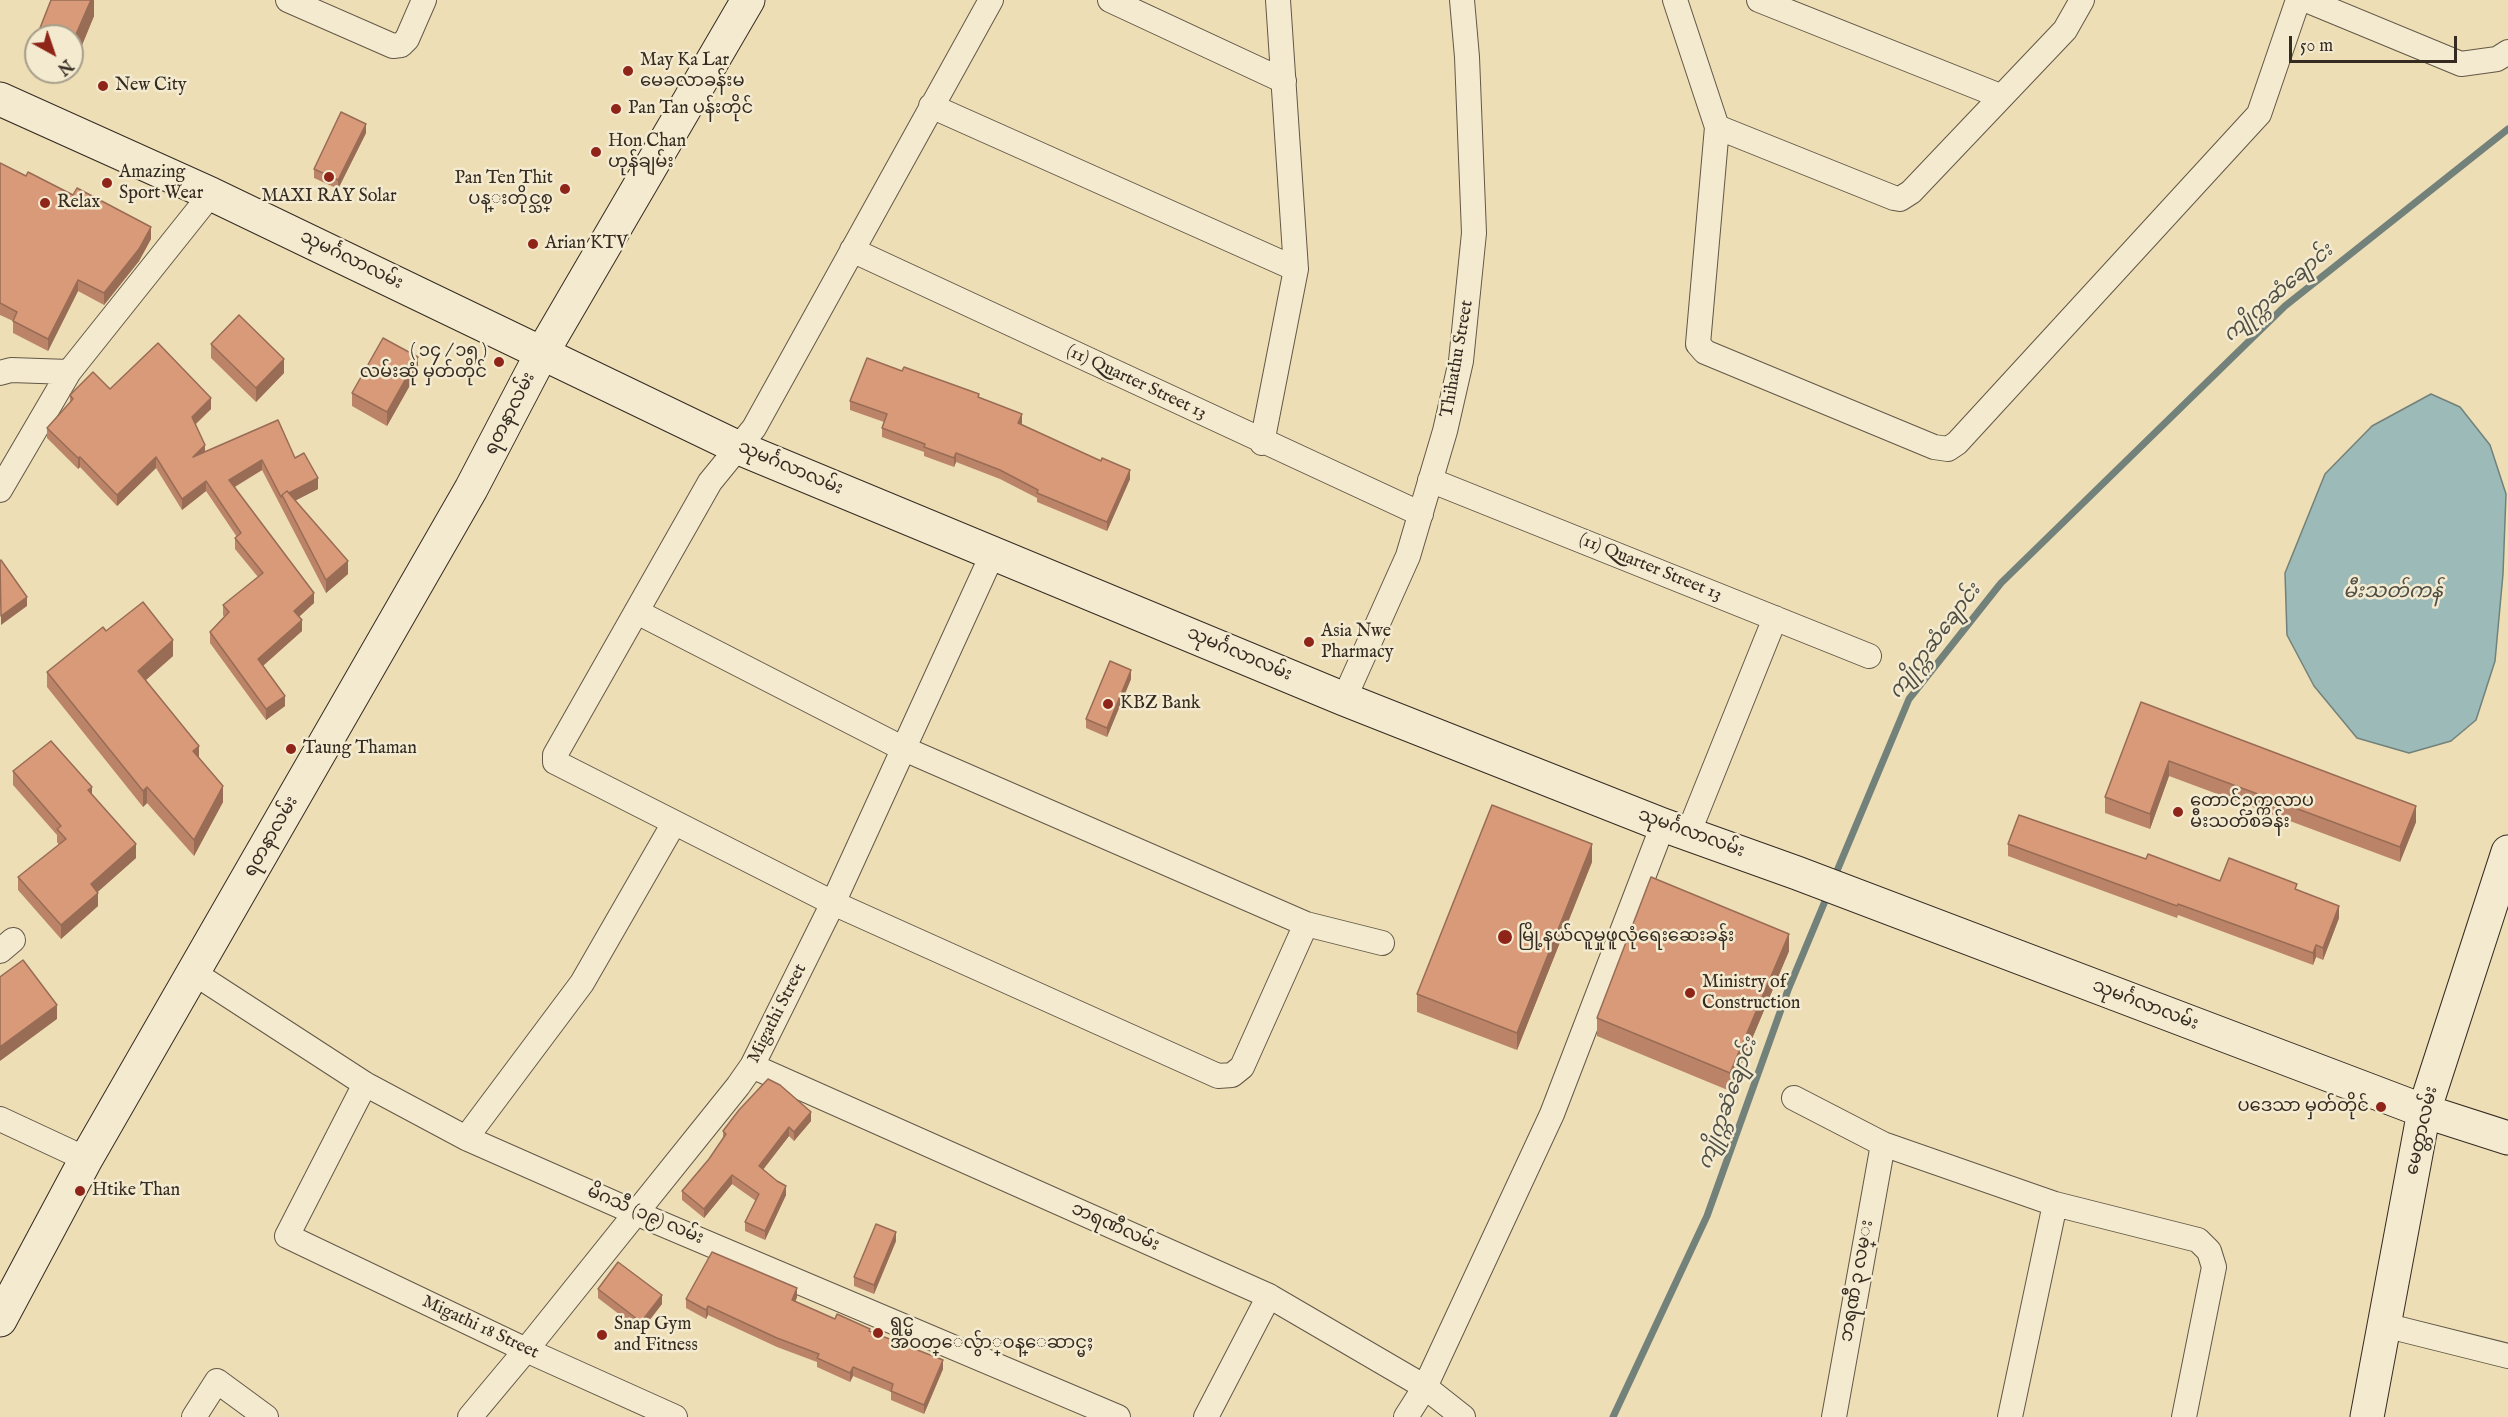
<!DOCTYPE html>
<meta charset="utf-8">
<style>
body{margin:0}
#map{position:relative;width:2508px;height:1417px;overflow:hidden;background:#eddeb6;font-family:"IM FELL English",serif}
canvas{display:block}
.north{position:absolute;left:24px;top:24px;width:60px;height:60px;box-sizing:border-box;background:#f3ead0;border:2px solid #a79e8a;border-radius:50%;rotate:140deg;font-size:16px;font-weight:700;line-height:24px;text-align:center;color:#352b21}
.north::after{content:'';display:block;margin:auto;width:21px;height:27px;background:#8f2418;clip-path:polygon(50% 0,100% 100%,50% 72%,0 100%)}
.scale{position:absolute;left:2289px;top:36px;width:168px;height:27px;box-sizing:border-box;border:3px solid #352b21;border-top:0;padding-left:8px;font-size:18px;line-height:21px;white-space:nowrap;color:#352b21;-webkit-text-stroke:4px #f3ead0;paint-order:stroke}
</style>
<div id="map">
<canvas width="2508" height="1417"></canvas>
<div class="north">N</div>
<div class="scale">50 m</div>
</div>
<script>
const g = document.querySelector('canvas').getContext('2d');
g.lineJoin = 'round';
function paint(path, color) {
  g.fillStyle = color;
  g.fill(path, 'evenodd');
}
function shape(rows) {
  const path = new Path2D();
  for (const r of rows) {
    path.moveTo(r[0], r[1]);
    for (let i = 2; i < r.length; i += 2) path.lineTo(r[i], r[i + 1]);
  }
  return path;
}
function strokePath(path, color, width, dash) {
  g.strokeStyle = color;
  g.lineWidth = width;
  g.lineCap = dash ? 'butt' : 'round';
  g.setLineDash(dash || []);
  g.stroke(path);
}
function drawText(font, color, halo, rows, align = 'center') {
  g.font = font + ' "IM FELL English","Noto Sans Myanmar",serif';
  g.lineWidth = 5;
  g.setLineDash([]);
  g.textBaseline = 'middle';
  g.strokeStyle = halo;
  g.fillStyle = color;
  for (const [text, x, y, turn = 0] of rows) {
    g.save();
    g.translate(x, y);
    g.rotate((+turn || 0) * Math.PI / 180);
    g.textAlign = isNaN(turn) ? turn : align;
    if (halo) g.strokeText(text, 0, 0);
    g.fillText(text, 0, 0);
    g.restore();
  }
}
const water = shape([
 [2431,394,2460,407,2490,445,2506,494,2503,574,2495,661,2476,720,2451,741,2409,753,2357,738,2314,686,2287,635,2285,573,2325,474,2372,426,2431,394]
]);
paint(water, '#9cbab7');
strokePath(water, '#73817b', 1.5);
strokePath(shape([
 [1834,878,1909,699,2001,583,2285,306,2508,129],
 [1613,1417,1707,1216,1788,990,1828,894]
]), '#73817b', 7);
const street = shape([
 [288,0,393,46,401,45,407,39,424,0],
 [991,0,754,428,710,482,555,755,555,762,833,903,1218,1076,1232,1075,1242,1067,1306,924],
 [1110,0,1284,81],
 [1675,0,1717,127,1698,344,1705,352,1934,447,1948,449,1957,443,2259,114,2298,0],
 [1759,0,2000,96],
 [2306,0,2461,64,2497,59,2508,52],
 [931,106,1296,269],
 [1717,127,1894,198,1900,199,1911,192,2065,30,2082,0],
 [852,250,1421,514],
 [0,373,11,370,69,372],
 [1262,443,1296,269,1278,0],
 [1430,480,1869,656],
 [0,490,69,372,211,194],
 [637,612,902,748,1306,924,1382,943],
 [1344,699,1408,556,1445,431,1461,361,1474,233,1467,57,1462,0],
 [1688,834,1775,618],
 [0,951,13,940],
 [194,973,365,1084,466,1138,636,1213,1118,1417],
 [752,1066,1269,1296,1425,1387,1463,1417],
 [365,1084,287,1236,526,1350,675,1417],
 [1794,1098,1883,1144,2055,1204,2198,1240,2209,1251,2214,1267,2184,1417],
 [0,1119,86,1159],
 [466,1138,582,983,674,823],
 [2384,1325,2508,1356],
 [194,1417,217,1381,266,1417],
 [470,1417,526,1350,738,1086,752,1066,833,903,993,553],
 [1206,1417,1269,1296],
 [1406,1417,1425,1387,1552,1114,1663,825],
 [1834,1417,1883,1144],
 [2010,1417,2055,1204]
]);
const secondary = shape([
 [0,99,211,194,739,448,1344,699,1663,825,1797,873,2424,1111,2508,1138],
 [0,1320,86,1159,471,489,542,353,748,0],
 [2367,1417,2424,1111,2508,852]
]);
strokePath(street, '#635846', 26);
strokePath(secondary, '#352b21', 35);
strokePath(street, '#f3ead0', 24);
strokePath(secondary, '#f3ead0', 33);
paint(shape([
 [94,0,94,16,73,67,72,66,72,36,40,36,40,28],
 [366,133,338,189,314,178,314,169],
 [0,163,151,239,139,261,104,305,78,291,48,351,13,333,13,321,0,315],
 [211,344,284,373,256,402,211,358],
 [418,371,387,426,352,406,352,393],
 [110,389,211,409,196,424,205,452,295,458,318,489,295,500,348,574,326,593,262,470,235,487,314,603,299,617,302,631,263,666,285,706,266,720,210,643,210,632,224,617,223,615,223,605,258,577,235,549,235,538,237,537,206,491,182,510,156,468,117,506,80,467,78,469,47,438,47,428,70,404,70,395],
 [979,398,1022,423,1021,425,1130,479,1107,531,1037,502,1037,498,1000,479,956,462,954,467,924,456,924,452,882,437,882,428,884,422,850,410,850,401],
 [106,631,173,656,146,680,199,757,223,802,194,856,147,803,143,807,47,687,47,672],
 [1131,679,1107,737,1086,728,1086,719],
 [2141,702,2416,822,2400,862,2169,776,2150,829,2105,813,2105,797],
 [13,771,92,795,136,858,97,892,98,906,61,939,18,890,18,877,59,845,57,842,57,835,13,785],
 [2008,844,2146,859,2220,881,2297,890,2339,918,2323,960,2316,957,2313,965,2178,915,2177,918,2008,856],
 [1592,862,1517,1050,1417,1012,1417,994],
 [1789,951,1730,1091,1597,1036,1597,1018],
 [811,1121,794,1141,789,1136,763,1169,786,1195,765,1240,745,1231,745,1222,756,1201,732,1184,704,1218,682,1200,682,1191,709,1159,723,1138,723,1131],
 [896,1241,874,1294,854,1286,854,1277],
 [598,1289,662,1304,641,1331,598,1298],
 [797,1297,795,1302,835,1319,870,1331,943,1369,924,1414,891,1400,891,1392,853,1376,850,1382,817,1367,817,1362,777,1347,708,1315,706,1319,686,1308,686,1299]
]), '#bb8468');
paint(shape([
 [91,0,94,0,94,16,73,67,73,41],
 [366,124,366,133,338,189,338,180],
 [151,227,151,239,139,261,104,305,104,293],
 [78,280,78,291,48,351,48,339],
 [418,357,418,371,387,426,387,412],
 [284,359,284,373,256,402,256,388],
 [211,398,211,409,192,427,192,417],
 [1022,414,1022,423,1018,432,1018,423],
 [205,445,205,455,193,457],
 [956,453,956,462,954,467,954,458],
 [80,457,80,467,78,469,78,458],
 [156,457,156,468,117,506,117,495],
 [262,460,262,470,229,490,229,480],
 [1130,470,1130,479,1107,531,1107,522],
 [318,478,318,489,287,505,282,496],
 [206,481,206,491,182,510,182,499],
 [348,561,348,574,326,593,326,580],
 [314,593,314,603,294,621,294,611],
 [27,597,27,606,1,625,1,616],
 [302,620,302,631,258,670,258,659],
 [173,640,173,656,138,687,138,671],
 [1131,670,1131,679,1107,737,1107,728],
 [285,696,285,706,266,720,266,709],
 [199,746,199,762,193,751],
 [2169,761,2169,776,2150,829,2150,814],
 [223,786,223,802,194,856,194,840],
 [92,787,92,800,88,790],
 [147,787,147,803,143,807,143,791],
 [2416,806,2416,822,2400,862,2400,847],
 [136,844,136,858,91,898,91,884],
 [1592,844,1592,862,1517,1050,1517,1033],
 [98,893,98,906,61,939,61,925],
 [2339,906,2339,918,2323,960,2323,948],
 [1789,934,1789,951,1730,1091,1730,1073],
 [2316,945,2316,957,2313,965,2313,953],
 [57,1005,57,1019,0,1061,0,1047],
 [811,1112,811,1121,794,1141,794,1132],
 [789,1127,789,1136,759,1175,759,1166],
 [732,1175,732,1184,704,1218,704,1209],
 [786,1186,786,1195,765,1240,765,1231],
 [896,1232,896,1241,874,1294,874,1285],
 [797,1288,797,1297,792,1310,792,1300],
 [662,1295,662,1304,641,1331,641,1322],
 [708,1306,708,1315,706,1319,706,1310],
 [943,1360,943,1369,924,1414,924,1405],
 [853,1367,853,1376,850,1382,850,1373]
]), '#986c55');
const building = shape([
 [51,0,91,0,73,41,72,41,72,36,60,36,40,28,51,0],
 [341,112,366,124,338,180,314,169,341,112],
 [0,163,26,176,28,172,73,195,77,188,151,227,139,249,104,293,78,280,48,339,13,321,17,312,0,303,0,163],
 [239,315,284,359,256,388,211,344,239,315],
 [383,338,418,357,387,412,352,393,383,338],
 [158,343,211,398,192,417,205,445,193,457,278,420,295,458,304,453,318,478,289,493,287,491,282,495,282,496,281,497,262,460,229,480,314,593,294,611,302,620,258,659,285,696,266,709,210,632,229,612,223,605,263,573,235,538,241,533,206,481,182,499,156,457,117,495,80,457,78,458,47,428,73,399,70,395,93,372,110,389,158,343],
 [867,358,902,371,904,367,979,394,978,397,1022,414,1018,423,1101,461,1102,458,1130,470,1107,522,1037,493,1038,490,1000,470,956,453,954,458,924,447,925,444,882,428,887,414,850,401,867,358],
 [287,491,348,561,326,580,282,495,287,491],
 [1,560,27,597,1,616,0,561,1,560],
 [143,602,173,640,138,671,199,746,193,751,223,786,194,840,147,787,143,791,47,672,103,627,106,631,143,602],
 [1110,661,1131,670,1107,728,1086,719,1110,661],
 [2141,702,2416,806,2400,847,2169,761,2150,814,2105,797,2141,702],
 [51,741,92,787,88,790,136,844,91,884,98,893,61,925,18,877,66,839,57,829,61,826,13,771,51,741],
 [1492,805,1592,844,1517,1033,1417,994,1492,805],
 [2019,815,2146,859,2148,854,2220,881,2229,858,2297,884,2295,889,2339,906,2323,948,2316,945,2313,953,2178,904,2177,906,2008,844,2019,815],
 [1651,877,1789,934,1730,1073,1597,1018,1651,877],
 [23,960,57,1005,0,1047,0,977,23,960],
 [768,1079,780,1085,811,1112,794,1132,789,1127,759,1166,777,1181,786,1186,765,1231,745,1222,759,1194,732,1175,704,1209,682,1191,709,1159,726,1134,723,1131,739,1110,768,1079],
 [876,1224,896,1232,874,1285,854,1277,876,1224],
 [712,1252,797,1288,792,1300,835,1319,837,1314,870,1329,869,1331,943,1360,924,1405,891,1391,893,1384,853,1367,850,1373,817,1358,819,1354,777,1338,708,1306,706,1310,686,1299,712,1252],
 [618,1262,662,1295,641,1322,598,1289,618,1262]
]);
paint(building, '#d99a79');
strokePath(building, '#986c55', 1.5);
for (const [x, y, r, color] of [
 [628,71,6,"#8f2418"],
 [103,86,6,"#8f2418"],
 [616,109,6,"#8f2418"],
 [596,152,6,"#8f2418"],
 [329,177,6,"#8f2418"],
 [107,183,6,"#8f2418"],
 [565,189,6,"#8f2418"],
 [45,203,6,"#8f2418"],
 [533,244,6,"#8f2418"],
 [499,362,6,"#8f2418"],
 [1309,642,6,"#8f2418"],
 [1108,704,6,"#8f2418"],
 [291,749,6,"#8f2418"],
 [2178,812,6,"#8f2418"],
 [1505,937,8,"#8f2418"],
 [1690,993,6,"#8f2418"],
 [2381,1107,6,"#8f2418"],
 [80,1191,6,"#8f2418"],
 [878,1333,6,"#8f2418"],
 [602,1335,6,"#8f2418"]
]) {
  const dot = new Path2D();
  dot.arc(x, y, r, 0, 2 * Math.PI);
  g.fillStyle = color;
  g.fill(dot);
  strokePath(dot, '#f3ead0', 2);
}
drawText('18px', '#352b21', '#f3ead0', [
 ["May Ka Lar",640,61],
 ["မေခလာခန်းမ",640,82],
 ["New City",115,86],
 ["Pan Tan ပန်းတိုင်",628,109],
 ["Hon Chan",608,142],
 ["ဟုန်ချမ်း",608,163],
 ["Amazing",119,173],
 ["Sport Wear",119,194],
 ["Pan Ten Thit",553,179,"right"],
 ["ပန္းတိုင္သစ္",553,200,"right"],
 ["MAXI RAY Solar",329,197,"center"],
 ["Relax",57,203],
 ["Arian KTV",545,244],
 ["( ၁၄ / ၁၅ )",487,352,"right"],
 ["လမ်းဆုံ မှတ်တိုင်",487,373,"right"],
 ["Asia Nwe",1321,632],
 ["Pharmacy",1321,653],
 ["KBZ Bank",1120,704],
 ["Taung Thaman",303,749],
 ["တောင်ဥက္ကလာပ",2190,802],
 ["မီးသတ်စခန်း",2190,823],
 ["မြို့နယ်လူမှုဖူလုံရေးဆေးခန်း",1518,937],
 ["Ministry of",1702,983],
 ["Construction",1702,1004],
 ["ပဒေသာ မှတ်တိုင်",2369,1107,"right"],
 ["Htike Than",92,1191],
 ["ရွင္မ",890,1323],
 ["အဝတ္ေလွ်ာ္ဝန္ေဆာင္မႈ",890,1344],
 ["Snap Gym",614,1325],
 ["and Fitness",614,1346]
], 'left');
drawText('18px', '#352b21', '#f3ead0', [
 ["သုမင်္ဂလာလမ်း",351,261,26],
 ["Thihathu Street",1458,359,-80],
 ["(11) Quarter Street 13",1136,383,25],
 ["ရတနာလမ်း",511,414,-63],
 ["သုမင်္ဂလာလမ်း",790,469,23],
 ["(11) Quarter Street 13",1650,568,22],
 ["သုမင်္ဂလာလမ်း",1239,655,23],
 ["သုမင်္ဂလာလမ်း",1691,834,20],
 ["ရတနာလမ်း",272,837,-60],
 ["သုမင်္ဂလာလမ်း",2145,1006,21],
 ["Migathi Street",778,1014,-63],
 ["မေတ္တာလမ်း",2423,1131,-77],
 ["မိဂသီ (၁၉) လမ်း",645,1216,23],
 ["ဘရဏီလမ်း",1115,1228,24],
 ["ဘရဏီ ၃ လမ္း",1858,1281,-80],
 ["Migathi 18 Street",480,1328,25]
]);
drawText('italic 20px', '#4f4f46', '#f3ead0', [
 ["ကျိုက္ကဆံချောင်း",2279,294,-41],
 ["မီးသတ်ကန်",2393,593],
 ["ကျိုက္ကဆံချောင်း",1936,642,-53],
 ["ကျိုက္ကဆံချောင်း",1729,1104,-70]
]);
</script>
